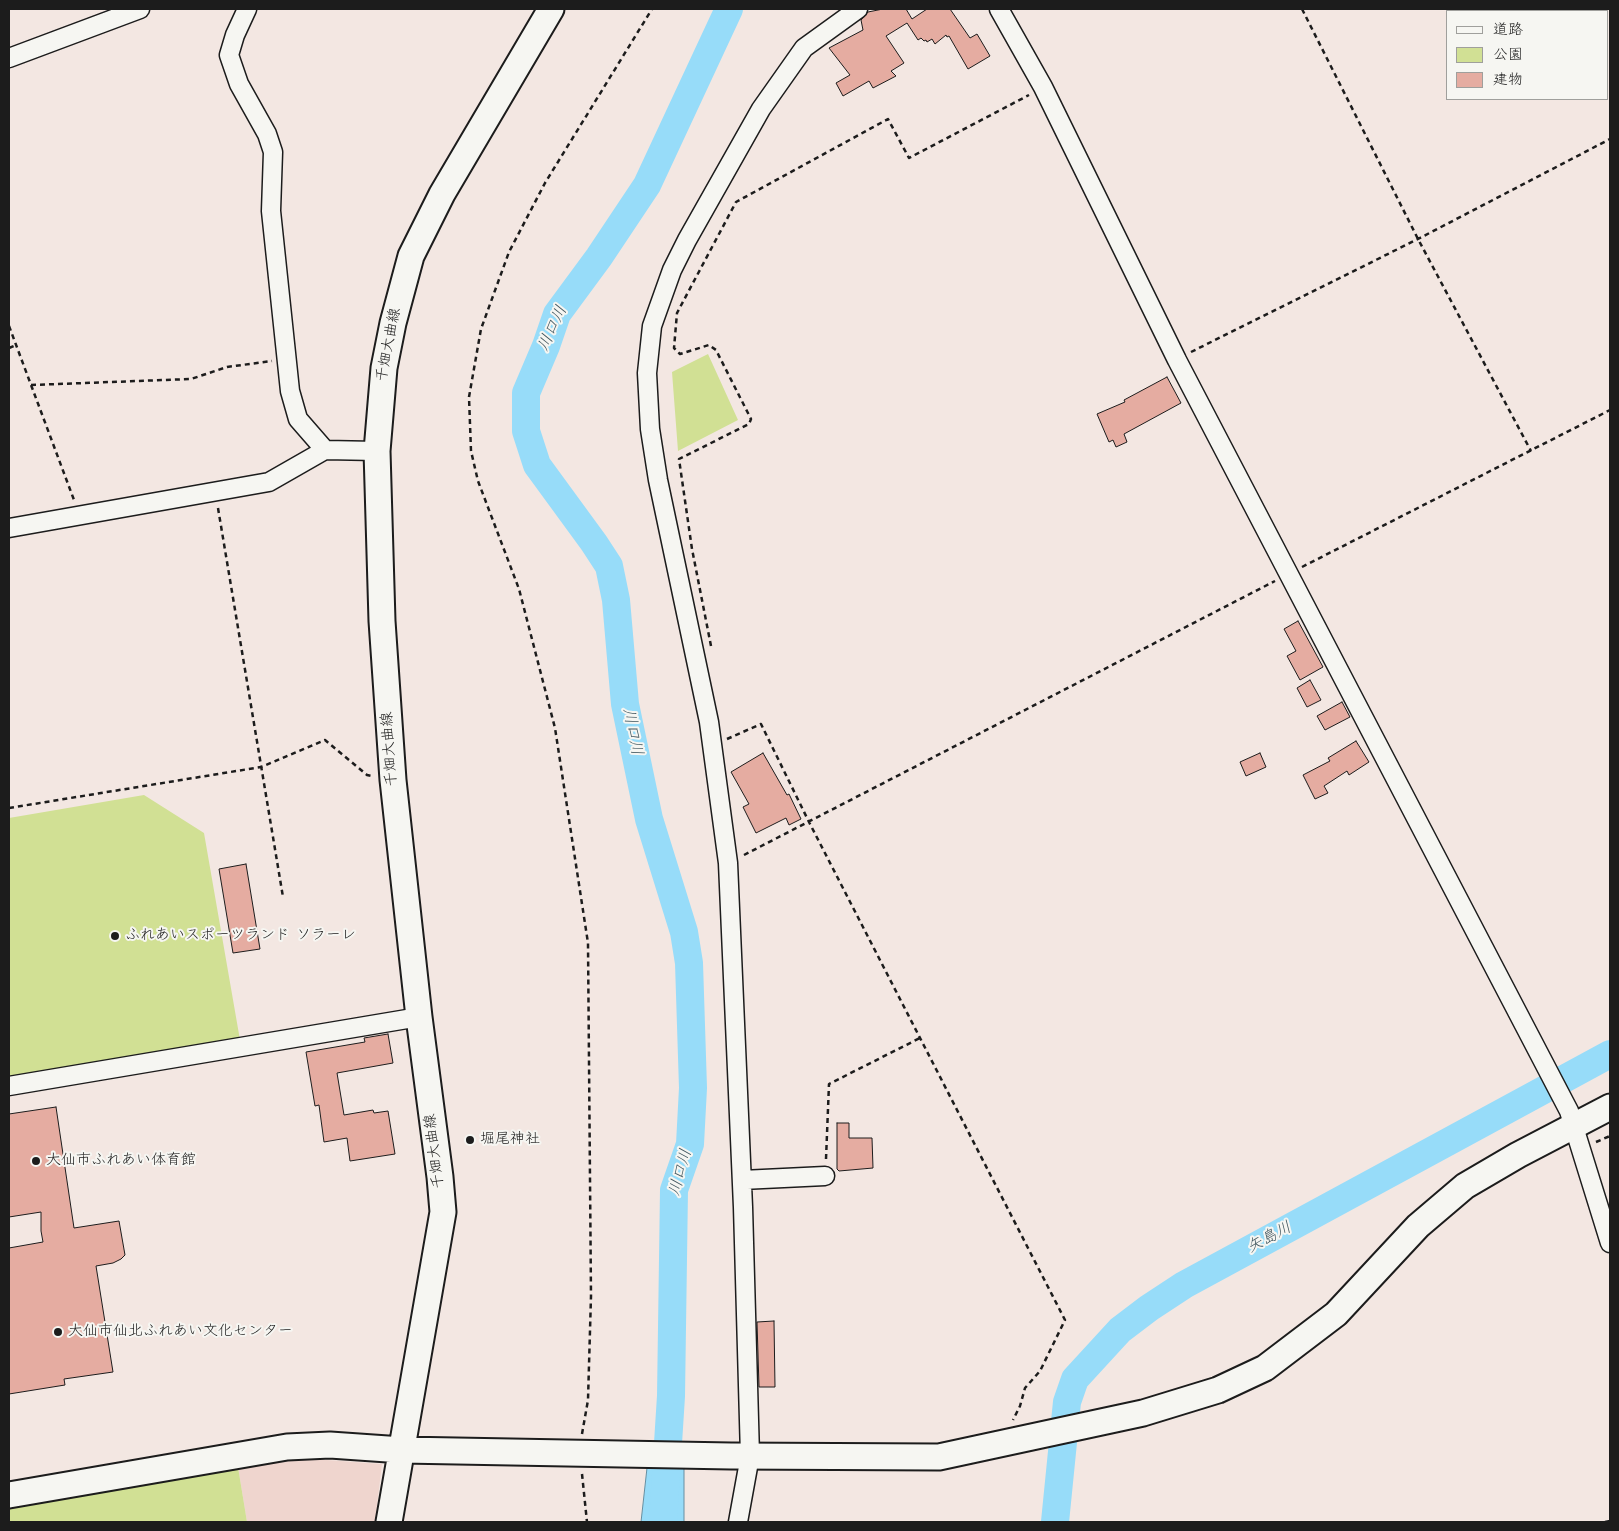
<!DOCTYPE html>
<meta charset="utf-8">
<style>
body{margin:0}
#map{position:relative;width:1619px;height:1531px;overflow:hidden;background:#f3e7e2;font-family:Kalam,"Klee One",sans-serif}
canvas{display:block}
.frame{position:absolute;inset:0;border:10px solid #1c1c1c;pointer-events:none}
.legend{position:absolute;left:1446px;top:10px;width:162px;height:90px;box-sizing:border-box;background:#f6f6f2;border:1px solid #9f9f9c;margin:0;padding:6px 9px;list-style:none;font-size:15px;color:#1c1c1c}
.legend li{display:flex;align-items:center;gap:10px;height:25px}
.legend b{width:25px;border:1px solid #9f9f9c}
</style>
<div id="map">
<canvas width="1619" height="1531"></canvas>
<div class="frame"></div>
<ul class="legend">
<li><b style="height:6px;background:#f6f6f2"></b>道路</li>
<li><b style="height:14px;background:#d1e094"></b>公園</li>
<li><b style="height:14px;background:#e5aca1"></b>建物</li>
</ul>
</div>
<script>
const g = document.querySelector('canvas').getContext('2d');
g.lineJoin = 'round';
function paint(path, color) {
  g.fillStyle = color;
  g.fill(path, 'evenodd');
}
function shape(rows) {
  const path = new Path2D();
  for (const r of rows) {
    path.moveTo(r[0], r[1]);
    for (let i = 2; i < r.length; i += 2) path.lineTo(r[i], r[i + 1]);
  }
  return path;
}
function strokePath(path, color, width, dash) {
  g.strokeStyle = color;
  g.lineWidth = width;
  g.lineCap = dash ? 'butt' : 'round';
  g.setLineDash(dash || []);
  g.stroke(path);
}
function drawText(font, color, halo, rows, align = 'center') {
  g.font = font + ' Kalam,"Klee One",sans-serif';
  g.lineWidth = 4;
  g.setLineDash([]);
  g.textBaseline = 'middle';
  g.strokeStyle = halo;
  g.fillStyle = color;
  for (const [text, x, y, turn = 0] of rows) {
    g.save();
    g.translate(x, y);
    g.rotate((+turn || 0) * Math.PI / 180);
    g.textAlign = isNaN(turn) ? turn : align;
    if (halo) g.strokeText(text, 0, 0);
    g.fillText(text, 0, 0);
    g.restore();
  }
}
paint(shape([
 [285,1457,382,1464,375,1522,247,1522,238,1467]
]), '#efd5ce');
paint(shape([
 [708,354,738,420,678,451,672,372],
 [144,795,204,833,240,1040,9,1079,9,818],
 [238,1467,247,1522,9,1522,9,1504]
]), '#d1e094');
const water = shape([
 [647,1468,684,1468,684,1522,641,1522,647,1468]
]);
paint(water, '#97dcf9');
strokePath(water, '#668fa1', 1);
strokePath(shape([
 [663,1522,671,1396,674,1190,690,1144,693,1088,689,963,684,932,649,819,625,704,616,600,609,566,594,543,537,465,526,431,526,393,546,346,557,314,599,257,647,185,729,9],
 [1055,1522,1067,1402,1075,1379,1120,1330,1149,1308,1184,1285,1610,1054]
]), '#97dcf9', 28);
const building = shape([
 [883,9,906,9,912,19,927,9,950,9,970,38,977,34,990,56,968,69,949,36,947,37,946,35,935,44,932,39,927,42,926,40,924,41,921,38,918,40,907,23,886,36,904,63,891,71,896,76,873,88,869,81,843,96,836,83,850,75,829,48,863,30,861,20,868,12,883,9],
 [1167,377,1181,403,1124,434,1127,442,1116,447,1113,440,1109,442,1097,414,1125,402,1124,400,1167,377],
 [1298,621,1323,667,1300,680,1287,656,1296,651,1284,629,1298,621],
 [1310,680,1321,700,1307,707,1297,688,1310,680],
 [1342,702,1350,717,1325,730,1317,716,1342,702],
 [1356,741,1369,762,1349,775,1347,771,1324,786,1328,793,1315,799,1303,775,1330,761,1328,758,1356,741],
 [763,753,787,795,789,794,801,819,789,825,786,818,756,833,743,807,749,804,731,772,763,753],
 [1260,753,1266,767,1246,776,1240,762,1260,753],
 [246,864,260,949,233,953,219,869,246,864],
 [388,1034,393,1063,337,1073,344,1115,373,1110,374,1113,388,1111,395,1154,350,1161,347,1138,324,1142,319,1105,315,1106,306,1052,365,1042,364,1038,388,1034],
 [56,1107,74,1228,119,1221,125,1255,121,1259,113,1263,96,1266,113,1372,64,1379,65,1385,9,1394,9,1248,43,1242,41,1231,41,1212,9,1217,9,1114,56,1107],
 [837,1123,849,1123,849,1138,872,1138,873,1168,839,1171,837,1169,837,1123],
 [774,1321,775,1387,759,1387,757,1322,774,1321]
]);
paint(building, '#e5aca1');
strokePath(building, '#1c1c1c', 1);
const street = shape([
 [247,9,235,35,229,55,239,84,267,134,273,152,271,211,290,391,298,419,325,450],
 [999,9,1043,87,1177,360,1569,1111,1610,1243],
 [9,58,140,9],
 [9,528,269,482,325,450,377,451],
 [9,1086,419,1017],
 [742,1180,825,1176],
 [738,1522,750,1456,743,1207,728,863,709,722,658,480,650,429,647,373,652,326,672,270,687,240,761,109,804,48,858,9]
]);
const secondary = shape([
 [9,1495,287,1447,330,1445,402,1450,731,1456,939,1457,1143,1413,1218,1390,1265,1368,1336,1314,1418,1226,1465,1186,1518,1155,1610,1107],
 [389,1522,443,1212,440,1177,419,1017,393,780,382,621,377,451,384,368,393,323,411,256,442,194,551,9]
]);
strokePath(street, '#1c1c1c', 21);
strokePath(secondary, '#1c1c1c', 29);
strokePath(shape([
 [1302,9,1418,239,1531,451],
 [9,326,74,500],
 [9,348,16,345],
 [1191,352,1418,239,1610,139],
 [31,385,191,379,227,367,272,361],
 [218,508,283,897],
 [1302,567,1610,410],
 [711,646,692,549,679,459,749,424,751,419,716,350,709,345,680,354,674,348,677,313,736,202,888,119,909,158,1029,95],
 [727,739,761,724,809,822,1065,1320,1040,1371,1025,1388,1020,1406,1013,1420],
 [9,808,261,767,325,740,367,775,372,776],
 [744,855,1275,581],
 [1596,1142,1610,1136],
 [826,1159,829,1084,920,1038],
 [582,1434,588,1400,591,1296,588,943,555,728,519,589,478,481,471,451,469,397,481,329,509,252,545,183,652,9],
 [582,1474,587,1522],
 [1605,1522,1610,1521]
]), '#1c1c1c', 2.5, [5, 4]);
strokePath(street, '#f6f6f2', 18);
strokePath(secondary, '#f6f6f2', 25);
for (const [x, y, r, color] of [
 [115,936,5,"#1c1c1c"],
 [470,1140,5,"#1c1c1c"],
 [36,1161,5,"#1c1c1c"],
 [58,1332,5,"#1c1c1c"]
]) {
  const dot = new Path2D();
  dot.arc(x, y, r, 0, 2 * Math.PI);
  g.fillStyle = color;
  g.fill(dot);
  strokePath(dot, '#f6f6f2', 2);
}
drawText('15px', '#1c1c1c', '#f6f6f2', [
 ["千畑大曲線",390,345,-79],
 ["千畑大曲線",391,749,-94],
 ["千畑大曲線",436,1151,-97]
]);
drawText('15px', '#1c1c1c', '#f6f6f2', [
 ["ふれあいスポーツランド ソラーレ",125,936],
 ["堀尾神社",480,1140],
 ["大仙市ふれあい体育館",46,1161],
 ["大仙市仙北ふれあい文化センター",68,1332]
], 'left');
drawText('italic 16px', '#41565e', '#f6f6f2', [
 ["川口川",554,329,-65],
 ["川口川",631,732,79],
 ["川口川",682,1173,-75],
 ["矢島川",1270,1239,-28]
]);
</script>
